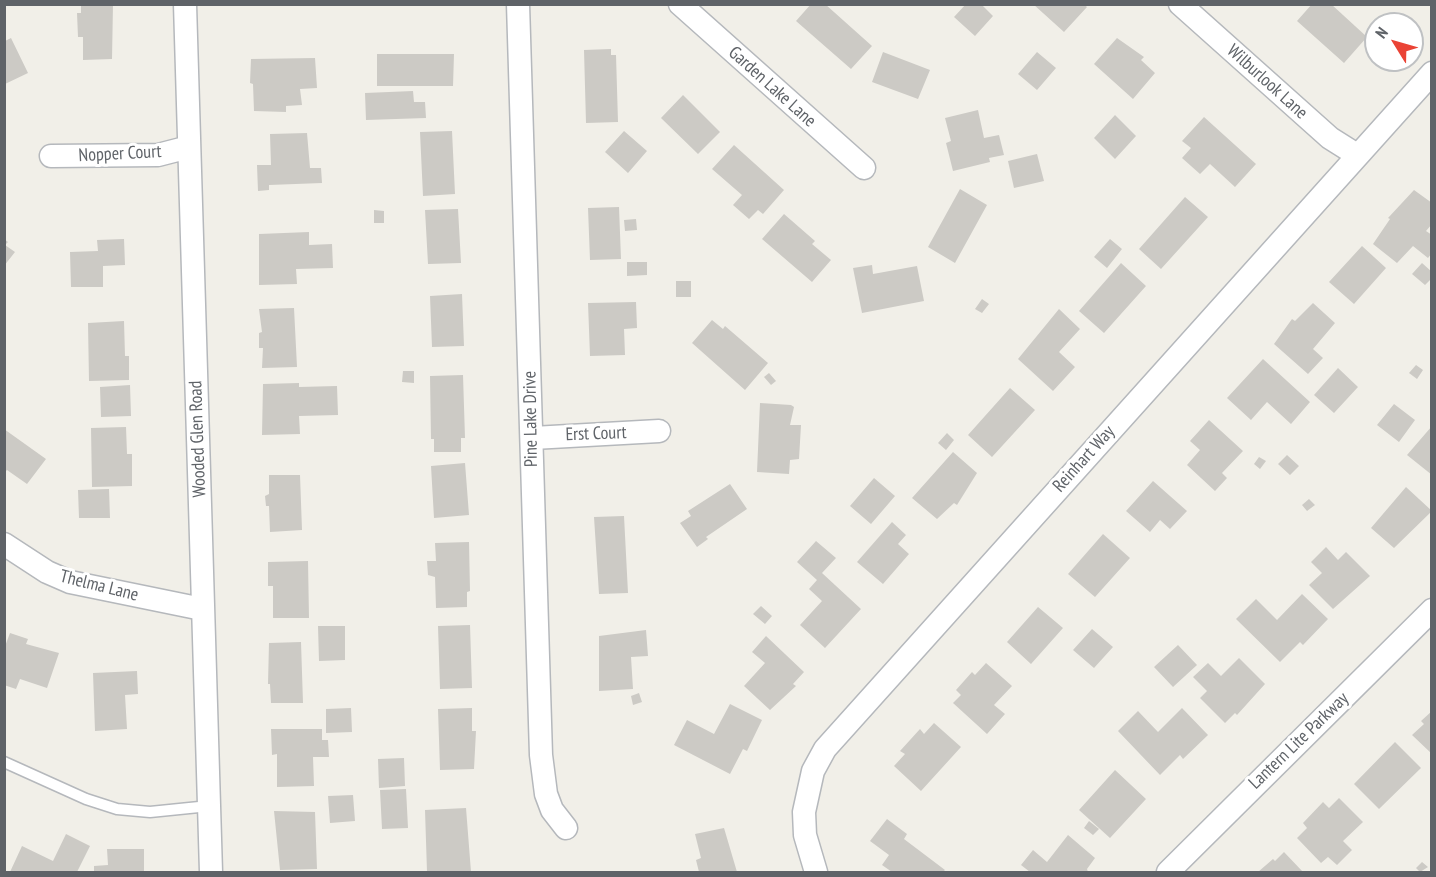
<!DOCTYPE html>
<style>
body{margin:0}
#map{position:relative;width:1436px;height:877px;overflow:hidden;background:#f1efe8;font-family:"PT Sans Narrow",sans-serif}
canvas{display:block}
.frame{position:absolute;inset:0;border:6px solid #5f6368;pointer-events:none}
.north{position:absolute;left:1364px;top:12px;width:60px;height:60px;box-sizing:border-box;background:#fff;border:2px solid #bfc1c3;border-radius:50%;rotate:307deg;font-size:16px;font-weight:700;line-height:24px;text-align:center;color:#5f6368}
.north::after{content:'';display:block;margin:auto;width:21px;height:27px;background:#ea4335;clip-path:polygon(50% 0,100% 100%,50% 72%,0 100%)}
</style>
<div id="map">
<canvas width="1436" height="877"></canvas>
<div class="frame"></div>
<div class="north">N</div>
</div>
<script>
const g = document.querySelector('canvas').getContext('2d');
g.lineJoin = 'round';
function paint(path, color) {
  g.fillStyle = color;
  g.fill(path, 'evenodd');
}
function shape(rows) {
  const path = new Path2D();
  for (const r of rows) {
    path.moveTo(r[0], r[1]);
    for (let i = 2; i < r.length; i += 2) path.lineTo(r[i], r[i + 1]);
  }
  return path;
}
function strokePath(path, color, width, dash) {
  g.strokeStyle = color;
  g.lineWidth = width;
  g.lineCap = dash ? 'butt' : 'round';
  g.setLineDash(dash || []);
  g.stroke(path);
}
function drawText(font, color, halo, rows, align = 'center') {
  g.font = font + ' "PT Sans Narrow",sans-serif';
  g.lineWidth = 6;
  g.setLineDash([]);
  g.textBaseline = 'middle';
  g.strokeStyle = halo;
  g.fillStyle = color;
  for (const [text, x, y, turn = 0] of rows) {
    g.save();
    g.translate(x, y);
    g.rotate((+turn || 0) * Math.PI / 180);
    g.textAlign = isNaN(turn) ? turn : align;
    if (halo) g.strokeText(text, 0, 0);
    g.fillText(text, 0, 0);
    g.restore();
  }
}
paint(shape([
 [81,4,113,4,112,59,83,60,83,37,78,37,77,13,81,13],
 [811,4,825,4,872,46,851,69,796,21],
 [966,4,981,4,993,16,975,36,954,17],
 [1033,4,1084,4,1087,7,1064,32],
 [1312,4,1331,4,1367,37,1344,63,1297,21],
 [11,38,28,73,5,84,5,41],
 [1117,38,1144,57,1141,60,1155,73,1133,99,1094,64],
 [611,49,611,55,616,55,618,122,586,123,584,50],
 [883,52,930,70,918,99,872,82],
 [1037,52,1056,68,1037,90,1018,74],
 [377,54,454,54,453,86,377,86],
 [315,58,317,88,300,89,302,105,286,106,286,112,254,111,253,84,250,83,251,59],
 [413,91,414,102,425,102,426,118,366,120,365,93],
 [683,95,720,132,698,154,661,118],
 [978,110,984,138,999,135,1004,155,989,158,990,162,953,171,946,143,951,141,945,118],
 [1115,115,1136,136,1115,159,1094,138],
 [1204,117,1256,164,1235,187,1210,164,1200,174,1182,158,1191,148,1182,141],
 [452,131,455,194,423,196,420,132],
 [624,131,647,151,628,173,605,152],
 [307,133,310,168,321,168,322,183,269,185,269,190,258,191,257,165,271,165,270,134],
 [734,145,784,190,763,214,758,210,749,219,733,205,742,195,712,169],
 [1037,154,1044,181,1014,188,1008,161],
 [960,189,987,205,955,263,928,247],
 [1414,190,1432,203,1432,224,1426,231,1432,235,1432,253,1428,258,1413,246,1397,263,1373,244,1390,219,1388,218],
 [1185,197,1208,217,1161,269,1139,249],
 [619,207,621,259,590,260,588,208],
 [458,209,461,263,428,264,425,210],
 [374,210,384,211,384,223,374,223],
 [784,214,815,241,812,244,831,260,812,282,762,239],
 [636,219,637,230,625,231,624,220],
 [309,232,309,245,332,244,333,268,296,269,297,284,259,285,259,234],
 [4,239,8,242,5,245,15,252,4,266],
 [124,239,125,265,103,266,103,287,71,287,70,252,98,251,97,240],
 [1110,239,1122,249,1107,268,1094,257],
 [1362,246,1386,268,1354,304,1329,282],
 [627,262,647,262,647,275,627,276],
 [1121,263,1146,286,1104,333,1079,311],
 [1422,263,1432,272,1432,278,1425,285,1412,274],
 [872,265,873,274,917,266,924,301,862,313,853,268],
 [676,281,691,281,691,297,676,297],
 [462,294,464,346,432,347,430,296],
 [982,299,989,304,982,313,975,309],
 [636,302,637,328,624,329,625,355,590,356,588,303],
 [1313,303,1335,323,1313,349,1323,358,1308,374,1274,344,1292,319,1295,321],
 [294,308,297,367,262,368,263,348,259,348,259,333,262,332,259,309],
 [1059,309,1080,329,1059,352,1075,367,1053,391,1018,359],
 [712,320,723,329,725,326,768,363,745,390,692,343],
 [124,321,125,356,129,356,129,380,89,381,88,323],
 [1263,359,1310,402,1291,424,1267,402,1251,420,1227,398],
 [1416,365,1423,370,1417,379,1409,373],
 [1338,368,1358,387,1334,413,1314,395],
 [403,371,414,371,414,383,402,382],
 [769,373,776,381,771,385,764,377],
 [463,375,465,438,461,438,461,452,434,452,434,439,431,439,430,376],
 [299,383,299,387,337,386,338,415,299,416,300,434,262,435,263,384],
 [130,385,131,416,101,417,100,387],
 [1010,388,1035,410,992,457,968,435],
 [760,403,791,405,794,407,790,425,801,425,799,459,790,460,789,474,757,472],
 [1394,404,1415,420,1399,442,1377,425],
 [1209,420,1243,451,1222,473,1227,478,1215,491,1187,465,1200,450,1190,441],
 [1432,426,1432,475,1407,455],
 [126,427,127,454,132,454,132,486,92,487,91,428],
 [4,429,46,459,27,484,7,470,4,473],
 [947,433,954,440,946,450,938,443],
 [953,452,977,473,957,505,954,503,937,519,912,498],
 [1287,455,1299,466,1290,475,1278,464],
 [1259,457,1266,461,1260,469,1254,464],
 [465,463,469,515,434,518,431,466],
 [269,475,300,475,302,530,270,532,269,506,266,506,265,496,269,494],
 [874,478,895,496,871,524,850,506],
 [1153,481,1187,511,1170,529,1160,520,1150,532,1126,511],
 [730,484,747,509,706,537,708,539,697,547,680,523,691,516,688,511],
 [1406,487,1432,511,1394,548,1371,528],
 [109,489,110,518,79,518,78,490],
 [1309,499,1315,505,1307,511,1302,505],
 [624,516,628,593,599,594,594,517],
 [892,522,906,535,898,544,909,554,883,584,857,562],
 [1103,534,1130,558,1095,597,1068,574],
 [816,541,836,558,822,573,861,609,825,648,800,625,822,601,809,589,817,580,797,562],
 [469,542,470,591,467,592,467,607,436,608,435,577,428,575,427,561,436,561,435,543],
 [1326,547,1338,560,1346,552,1370,576,1333,609,1309,585,1322,573,1311,562],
 [308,561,309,618,273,618,273,586,268,586,268,562],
 [1302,594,1328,619,1303,645,1300,642,1280,662,1236,619,1256,599,1277,620],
 [761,606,772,616,765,624,753,614],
 [1038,607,1063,628,1031,664,1007,642],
 [470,625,472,688,440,689,438,626],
 [318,626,345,626,345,660,319,661],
 [1092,629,1113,647,1094,668,1073,650],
 [646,630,648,656,631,657,633,689,599,691,599,636],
 [10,633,28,639,26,644,59,653,47,688,20,679,16,689,4,685,4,649],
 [766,636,804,672,793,684,796,686,770,710,744,686,765,663,752,652],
 [301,642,303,703,271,703,270,684,268,684,269,643],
 [1178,645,1197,665,1173,687,1154,667],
 [1239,658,1265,684,1237,715,1235,713,1225,723,1200,698,1207,691,1193,677,1208,663,1221,676],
 [986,663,1012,686,994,705,1005,714,987,734,953,703,961,695,956,690,972,672,975,675],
 [137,671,138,694,125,695,127,729,95,731,93,673],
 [639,693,642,702,633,705,631,696],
 [730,704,762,720,747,751,743,749,730,774,674,745,687,720,714,734],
 [351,708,352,732,326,733,326,709],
 [472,708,472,731,476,731,474,769,440,770,438,709],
 [1182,708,1208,735,1183,759,1180,755,1160,775,1118,731,1138,711,1158,732],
 [1432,711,1432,754,1412,735,1424,724,1421,721],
 [934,723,961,747,921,791,894,766,905,754,900,751,920,729,924,734],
 [271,729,322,729,322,740,328,740,329,757,313,757,314,786,277,787,277,754,272,755],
 [1395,742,1421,768,1379,809,1354,784],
 [404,758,405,786,379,788,378,759],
 [1115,770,1146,799,1110,838,1079,810],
 [406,789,408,828,382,829,380,790],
 [353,795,355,821,330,823,328,796],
 [1339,798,1363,822,1343,841,1352,850,1337,865,1328,857,1321,863,1297,838,1307,828,1303,823,1323,802,1329,808],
 [466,808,471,872,427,872,425,810],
 [274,811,315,812,317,869,280,870],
 [887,819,907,834,904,839,945,870,943,872,892,872,882,865,889,855,870,841],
 [1089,821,1099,829,1093,835,1084,828],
 [724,828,737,872,699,872,696,860,701,858,695,834],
 [66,834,90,846,77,872,10,872,22,846,53,861],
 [1068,835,1095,858,1087,869,1088,872,1030,872,1021,865,1033,850,1047,862],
 [107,849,144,849,144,872,94,872,94,866,108,865],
 [1284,852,1303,872,1258,872,1273,859,1275,861],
 [1422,862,1428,867,1420,872,1416,868]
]), '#cccac5');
const lane = shape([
 [4,762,86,799,117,809,150,812,209,806]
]);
const street = shape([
 [185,4,211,872],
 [518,4,541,755,546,794,552,810,566,828],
 [680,4,864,168],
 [1180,4,1330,138,1357,155],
 [51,156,158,155,189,147],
 [533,438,659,431],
 [4,544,47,572,70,582,202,609],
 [816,872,805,835,804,812,813,771,825,749,1432,73],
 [1168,872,1432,610]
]);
strokePath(lane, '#b5b8bc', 13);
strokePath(street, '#b5b8bc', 25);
strokePath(lane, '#fff', 10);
strokePath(street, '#fff', 22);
drawText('18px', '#5f6368', '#fff', [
 ["Wilburlook Lane",1267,82,42],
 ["Garden Lake Lane",772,87,42],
 ["Nopper Court",120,154,-3],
 ["Pine Lake Drive",531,419,-91],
 ["Erst Court",596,434,-2],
 ["Wooded Glen Road",198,439,-92],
 ["Reinhart Way",1084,459,-48],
 ["Thelma Lane",99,586,14],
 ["Lantern Lite Parkway",1299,741,-44]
]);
</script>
